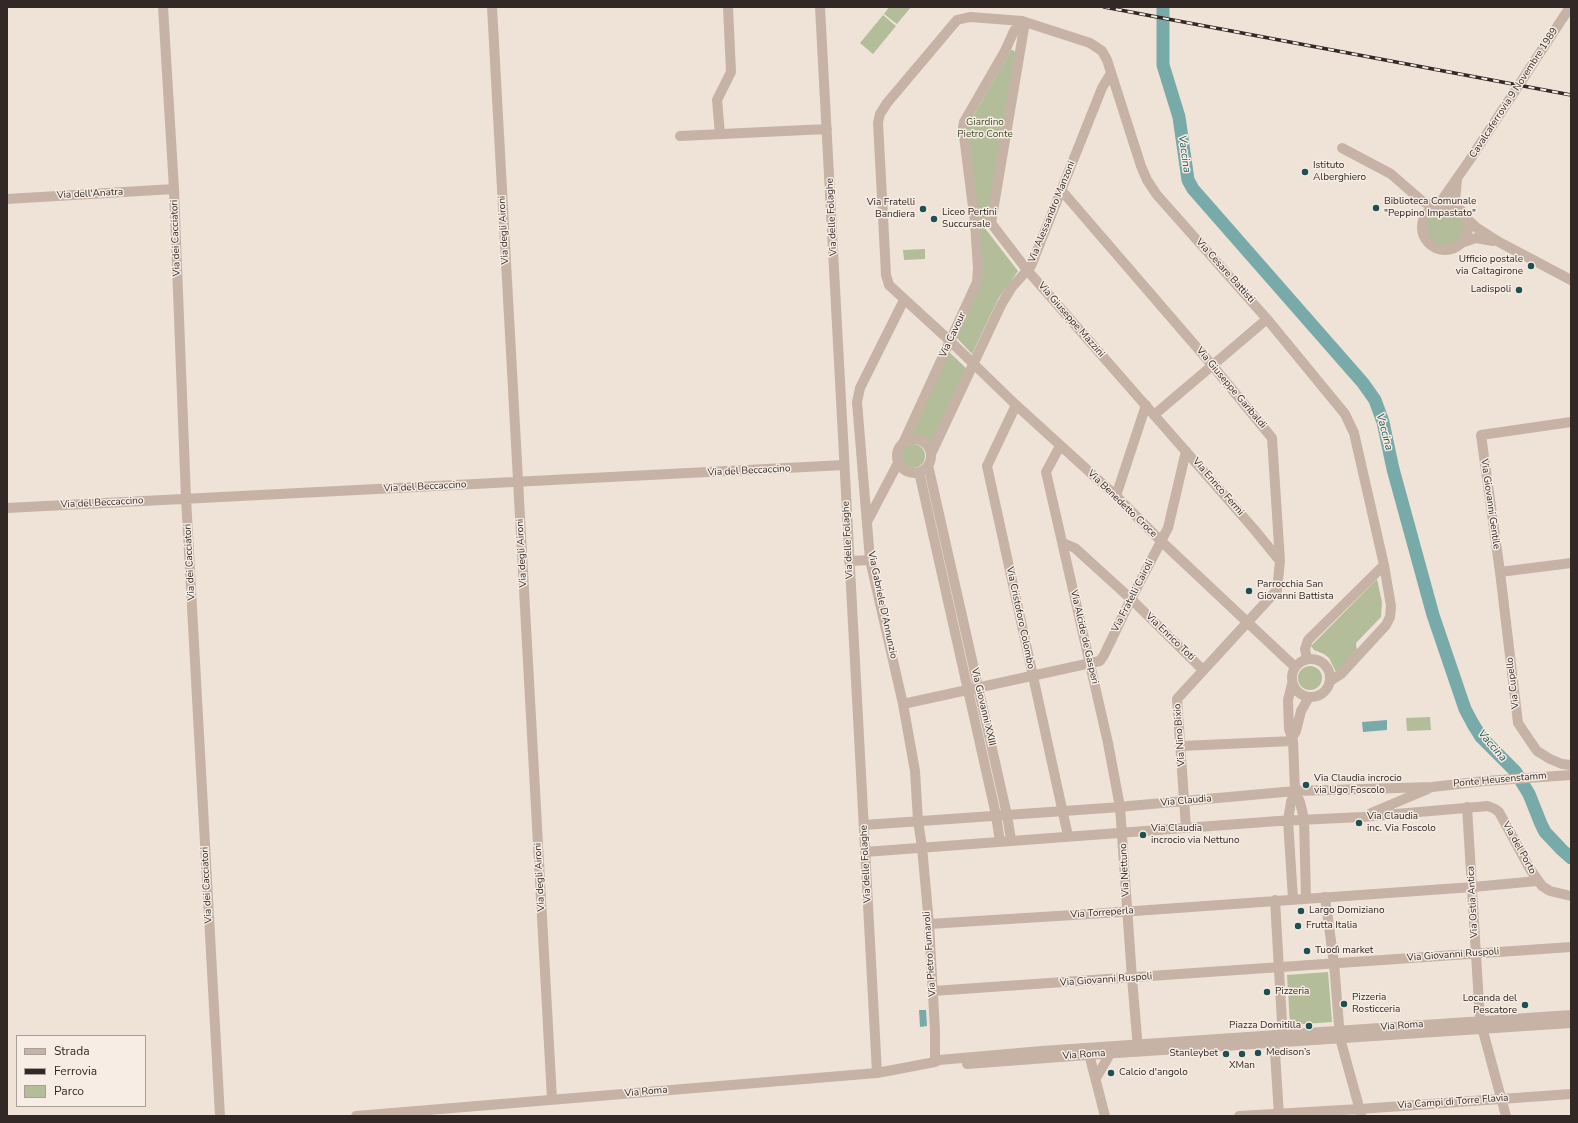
<!DOCTYPE html>
<meta charset="utf-8">
<style>
body{margin:0}
#map{position:relative;width:1578px;height:1123px;overflow:hidden;background:#efe3d8;font-family:"Nunito Sans",sans-serif}
canvas{display:block}
.frame{position:absolute;inset:0;border:8px solid #322926;pointer-events:none}
.legend{position:absolute;left:16px;top:1035px;width:130px;height:72px;box-sizing:border-box;background:#f7ede4;border:1px solid #a89f98;margin:0;padding:5px 7px;list-style:none;font-size:12px;color:#322926}
.legend li{display:flex;align-items:center;gap:8px;height:20px}
.legend b{width:20px;border:1px solid #a89f98}
</style>
<div id="map">
<canvas width="1578" height="1123"></canvas>
<div class="frame"></div>
<ul class="legend">
<li><b style="height:5px;background:#c6b3a5"></b>Strada</li>
<li><b style="height:5px;background:#322926"></b>Ferrovia</li>
<li><b style="height:11px;background:#b3bd99"></b>Parco</li>
</ul>
</div>
<script>
const g = document.querySelector('canvas').getContext('2d');
g.lineJoin = 'round';
function paint(path, color) {
  g.fillStyle = color;
  g.fill(path, 'evenodd');
}
function shape(rows) {
  const path = new Path2D();
  for (const r of rows) {
    if (r.length === 3) {
      path.moveTo(r[0] + r[2], r[1]);
      path.arc(r[0], r[1], r[2], 0, 2 * Math.PI);
      continue;
    }
    path.moveTo(r[0], r[1]);
    for (let i = 2; i < r.length; i += 2) path.lineTo(r[i], r[i + 1]);
  }
  return path;
}
function strokePath(path, color, width, dash) {
  g.strokeStyle = color;
  g.lineWidth = width;
  g.lineCap = dash ? 'butt' : 'round';
  g.setLineDash(dash || []);
  g.stroke(path);
}
function drawText(font, color, halo, rows, align = 'center') {
  g.font = font + ' "Nunito Sans",sans-serif';
  g.lineWidth = 3;
  g.setLineDash([]);
  g.textBaseline = 'middle';
  g.strokeStyle = halo;
  g.fillStyle = color;
  for (const [text, x, y, turn = 0] of rows) {
    g.save();
    g.translate(x, y);
    g.rotate((+turn || 0) * Math.PI / 180);
    g.textAlign = isNaN(turn) ? turn : align;
    if (halo) g.strokeText(text, 0, 0);
    g.fillText(text, 0, 0);
    g.restore();
  }
}
paint(shape([
 [889,7,911,7,897,24,884,14],
 [883,15,896,26,873,54,860,43],
 [1011,50,1013,50,1016,53,988,220,977,220,967,127],
 [1445,227,19],
 [984,227,1018,271,998,299,972,354,956,337,978,289,979,228],
 [925,249,925,259,904,260,903,250],
 [949,352,967,369,931,445,924,438,917,435,911,436],
 [913,456,12],
 [1377,579,1382,602,1381,617,1356,643,1357,651,1336,672,1329,658,1324,654,1314,650,1311,646],
 [1310,678,12],
 [1430,717,1431,730,1407,731,1406,718],
 [1328,972,1332,1022,1290,1025,1287,975]
]), '#b3bd99');
paint(shape([
 [1387,720,1387,730,1363,732,1362,722],
 [919,1010,926,1010,927,1026,920,1027]
]), '#79aaaa');
strokePath(shape([
 [1163,7,1163,65,1179,117,1188,180,1193,189,1363,383,1375,400,1383,422,1393,469,1433,615,1465,709,1473,724,1481,737,1515,771,1529,794,1541,824,1545,832,1562,850,1571,858]
]), '#79aaaa', 13);
strokePath(shape([
 [163,7,174,189,186,498,220,1116],
 [492,7,552,1099],
 [820,7,877,1073],
 [720,134,717,100,731,72,728,7],
 [680,136,827,129],
 [1342,148,1391,174,1422,201,1430,205,1435,206],
 [1457,179,1455,201,1457,207],
 [1062,191,1212,365,1272,438,1280,561,1277,590,1177,699,1186,828],
 [7,199,174,189],
 [1445,227,23],
 [1439,204,1469,161,1570,7],
 [1467,219,1477,228,1499,242,1571,280],
 [991,223,1027,270,1253,528,1280,561],
 [991,223,1024,28,1022,21],
 [1461,243,1476,238,1493,241],
 [904,300,860,388,857,402,870,560,903,704,915,771,918,821,922,847,929,924,935,1030,935,1062],
 [1016,405,987,466,1068,836],
 [1154,415,1267,319],
 [1571,422,1481,435,1500,572,1518,723,1537,751,1550,759,1562,764,1571,765],
 [914,456,17],
 [904,441,977,282,978,269,975,223,963,128,964,122,1005,51,1014,31,1022,21],
 [1060,446,1046,472,1108,743,1120,807,1132,978,1138,1049],
 [931,454,1001,305,1012,287,1031,266,1102,88,1111,73],
 [928,465,1007,815,1011,840],
 [919,472,996,815,1000,842],
 [1116,496,1146,405],
 [7,508,844,465],
 [867,522,898,463],
 [1063,543,1075,548,1131,599,1203,670],
 [849,561,870,560],
 [1500,572,1571,563],
 [1307,659,1305,649,1308,640,1384,565,1391,606,1390,617,1386,625,1341,674,1330,681],
 [1311,678,19],
 [1295,667,1161,541,1116,496,1016,405,950,341,889,285,886,275,882,197,878,123,880,114,887,103,957,20,970,17,1022,21,1090,43,1102,51,1107,60,1141,166,1147,180,1157,195,1267,319,1345,414,1354,433,1384,565],
 [1292,684,1288,700,1289,729,1293,741,1295,791,1291,802,1288,820,1293,899],
 [903,704,1100,661,1104,655,1131,599,1168,528,1186,451],
 [1292,738,1296,731,1301,711,1309,697],
 [1181,746,1293,741],
 [1295,791,1300,802,1304,819,1306,898],
 [1467,807,1480,1020,1506,1116],
 [1371,813,1428,789],
 [864,825,1107,808,1295,791,1432,787,1485,781,1571,775],
 [865,852,1278,821,1362,817,1488,806,1495,809,1499,812,1530,869,1542,886,1550,891,1571,896],
 [1325,897,1334,963,1340,1038,1361,1114],
 [1275,900,1283,1040],
 [929,924,1121,912,1473,887,1537,881],
 [933,991,1571,947],
 [1274,1036,1279,1116],
 [1087,1049,1087,1055,1090,1058,1105,1116],
 [967,1064,1087,1055,1571,1023],
 [1096,1078,1110,1054],
 [356,1116,877,1073,935,1062,939,1060,1042,1051,1571,1015],
 [1239,1116,1360,1109,1571,1094]
]), '#c6b3a5', 10);
const rail = shape([
 [1104,7,1571,95]
]);
strokePath(rail, '#322926', 3.5);
strokePath(rail, '#f7ede4', 2, [6]);
for (const [x, y, r, color] of [
 [1305,172,4,"#1e5051"],
 [1376,208,4,"#1e5051"],
 [923,209,4,"#1e5051"],
 [934,219,4,"#1e5051"],
 [1531,266,4,"#1e5051"],
 [1519,290,4,"#1e5051"],
 [1249,591,4,"#1e5051"],
 [1306,785,4,"#1e5051"],
 [1359,823,4,"#1e5051"],
 [1143,835,4,"#1e5051"],
 [1301,911,4,"#1e5051"],
 [1298,926,4,"#1e5051"],
 [1307,951,4,"#1e5051"],
 [1267,992,4,"#1e5051"],
 [1344,1004,4,"#1e5051"],
 [1525,1005,4,"#1e5051"],
 [1309,1026,4,"#1e5051"],
 [1258,1053,4,"#1e5051"],
 [1226,1054,4,"#1e5051"],
 [1242,1054,4,"#1e5051"],
 [1111,1073,4,"#1e5051"]
]) {
  const dot = new Path2D();
  dot.arc(x, y, r, 0, 2 * Math.PI);
  g.fillStyle = color;
  g.fill(dot);
  strokePath(dot, '#f7ede4', 1.5);
}
drawText('10px', '#322926', '#f7ede4', [
 ["Cavalcaferrovia 9 Novembre 1989",1514,93,-57],
 ["Via dell'Anatra",90,194,-3],
 ["Via Alessandro Manzoni",1052,212,-68],
 ["Via delle Folaghe",832,217,-93],
 ["Via degli Aironi",504,230,-93],
 ["Via dei Cacciatori",176,238,-92],
 ["Via Cesare Battisti",1225,271,48],
 ["Via Giuseppe Mazzini",1071,320,49],
 ["Via Cavour",953,335,-65],
 ["Via Giuseppe Garibaldi",1231,388,50],
 ["Via del Beccaccino",749,471,-3],
 ["Via del Beccaccino",425,487,-3],
 ["Via Enrico Fermi",1218,487,49],
 ["Via del Beccaccino",102,503,-3],
 ["Via Benedetto Croce",1122,504,44],
 ["Via Giovanni Gentile",1490,504,82],
 ["Via delle Folaghe",848,540,-93],
 ["Via degli Aironi",522,553,-93],
 ["Via dei Cacciatori",190,562,-93],
 ["Via Fratelli Cairoli",1133,596,-63],
 ["Via Gabriele D'Annunzio",882,605,78],
 ["Via Cristoforo Colombo",1020,618,78],
 ["Via Alcide de Gasperi",1084,637,77],
 ["Via Enrico Toti",1170,637,44],
 ["Via Cupello",1513,683,-97],
 ["Via Giovanni XXIII",983,707,77],
 ["Via Nino Bixio",1180,735,-94],
 ["Ponte Heusenstamm",1500,780,-5],
 ["Via Claudia",1186,801,-5],
 ["Via del Porto",1519,848,61],
 ["Via delle Folaghe",866,864,-93],
 ["Via Nettuno",1125,870,-93],
 ["Via degli Aironi",540,877,-93],
 ["Via dei Cacciatori",207,885,-93],
 ["Via Ostia Antica",1473,902,-93],
 ["Via Torreperla",1102,913,-4],
 ["Via Pietro Fumaroli",930,954,-94],
 ["Via Giovanni Ruspoli",1453,955,-4],
 ["Via Giovanni Ruspoli",1106,980,-4],
 ["Via Roma",1402,1026,-4],
 ["Via Roma",1084,1055,-4],
 ["Via Roma",646,1092,-5],
 ["Via Campi di Torre Flavia",1453,1102,-4]
]);
drawText('10px', '#444f2b', '#f7ede4', [
 ["Giardino",985,123],
 ["Pietro Conte",985,135]
]);
drawText('10px', '#322926', '#f7ede4', [
 ["Istituto",1313,166],
 ["Alberghiero",1313,178],
 ["Biblioteca Comunale",1384,202],
 ["\"Peppino Impastato\"",1384,214],
 ["Via Fratelli",915,203,"right"],
 ["Bandiera",915,215,"right"],
 ["Liceo Pertini",942,213],
 ["Succursale",942,225],
 ["Ufficio postale",1523,260,"right"],
 ["via Caltagirone",1523,272,"right"],
 ["Ladispoli",1511,290,"right"],
 ["Parrocchia San",1257,585],
 ["Giovanni Battista",1257,597],
 ["Via Claudia incrocio",1314,779],
 ["via Ugo Foscolo",1314,791],
 ["Via Claudia",1367,817],
 ["inc. Via Foscolo",1367,829],
 ["Via Claudia",1151,829],
 ["incrocio via Nettuno",1151,841],
 ["Largo Domiziano",1309,911],
 ["Frutta Italia",1306,926],
 ["Tuodì market",1315,951],
 ["Pizzeria",1275,992],
 ["Pizzeria",1352,998],
 ["Rosticceria",1352,1010],
 ["Locanda del",1517,999,"right"],
 ["Pescatore",1517,1011,"right"],
 ["Piazza Domitilla",1301,1026,"right"],
 ["Medison’s",1266,1053],
 ["Stanleybet",1218,1054,"right"],
 ["XMan",1242,1066,"center"],
 ["Calcio d'angolo",1119,1073]
], 'left');
drawText('italic 11px', '#1e5051', '#f7ede4', [
 ["Vaccina",1184,154,82],
 ["Vaccina",1384,432,75],
 ["Vaccina",1492,746,49]
]);
</script>
